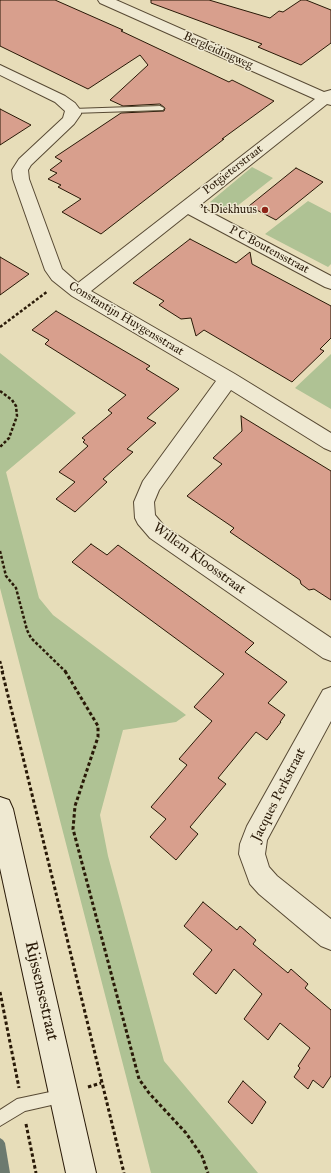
<!DOCTYPE html>
<style>
body{margin:0}
canvas{display:block;background:#e7ddb9}
</style>
<canvas width="331" height="1173"></canvas>
<script>
const g = document.querySelector('canvas').getContext('2d');
g.lineJoin = 'round';
function paint(path, color) {
  g.fillStyle = color;
  g.fill(path, 'evenodd');
}
function shape(rows) {
  const path = new Path2D();
  for (const r of rows) {
    path.moveTo(r[0], r[1]);
    for (let i = 2; i < r.length; i += 2) path.lineTo(r[i], r[i + 1]);
  }
  return path;
}
function strokePath(path, color, width, dash) {
  g.strokeStyle = color;
  g.lineWidth = width;
  g.lineCap = dash ? 'butt' : 'round';
  g.setLineDash(dash || []);
  g.stroke(path);
}
function drawText(font, color, halo, rows, align = 'center') {
  g.font = font + ' "IM FELL Great Primer",serif';
  g.lineWidth = 3;
  g.setLineDash([]);
  g.textBaseline = 'middle';
  g.strokeStyle = halo;
  g.fillStyle = color;
  for (const [text, x, y, turn = 0] of rows) {
    g.save();
    g.translate(x, y);
    g.rotate((+turn || 0) * Math.PI / 180);
    g.textAlign = isNaN(turn) ? turn : align;
    if (halo) g.strokeText(text, 0, 0);
    g.fillText(text, 0, 0);
    g.restore();
  }
}
paint(shape([
 [252,167,273,178,227,214,210,205,210,202],
 [308,201,331,213,331,264,328,267,265,234],
 [0,353,76,413,6,472,39,598,53,615,186,715,176,722,123,730,100,815,108,856,164,1061,258,1173,151,1173,0,588],
 [331,354,331,409,295,388]
]), '#afc294');
paint(shape([
 [0,1138,3,1140,5,1143,10,1173,0,1173,0,1138]
]), '#6c7a6f');
const building = shape([
 [0,0,55,0,123,30,121,31,229,82,232,80,274,101,222,139,224,139,101,234,62,212,81,199,58,187,61,185,48,179,57,173,50,170,62,161,55,157,121,113,164,111,165,108,160,104,123,106,110,100,148,65,140,55,88,89,0,46,0,0],
 [151,0,209,0,270,18,279,11,283,12,301,0,306,0,331,10,331,43,301,65,258,47,262,44,151,3,151,0],
 [0,109,31,125,0,145,0,109],
 [296,168,323,182,276,220,249,206,296,168],
 [190,239,236,263,250,252,252,264,331,306,331,338,320,349,324,351,292,382,204,330,196,336,191,318,181,319,159,305,164,301,133,283,190,239],
 [0,257,29,274,0,295,0,257],
 [56,311,150,366,146,369,179,389,147,418,156,423,127,449,133,452,103,479,107,482,75,512,56,499,75,482,59,472,88,446,83,442,85,440,82,438,112,413,108,410,126,395,45,344,49,340,32,330,56,311],
 [241,416,331,471,331,600,314,589,309,590,301,584,300,580,230,532,234,528,187,496,222,464,213,458,242,431,241,416],
 [91,544,107,555,118,545,254,643,245,652,287,682,268,703,285,715,280,722,281,722,267,740,256,732,218,778,226,784,190,827,198,834,176,860,150,837,166,819,151,807,187,765,179,759,212,721,194,707,224,674,72,562,91,544],
 [203,902,237,930,240,926,256,940,253,944,288,973,291,969,308,984,305,988,331,1010,331,1076,323,1088,313,1080,308,1089,294,1077,300,1068,298,1066,310,1048,280,1023,268,1040,244,1019,262,994,234,969,216,994,193,974,212,950,184,926,203,902],
 [243,1081,266,1102,252,1124,228,1102,243,1081]
]);
paint(building, '#d89f8d');
strokePath(building, '#291907', 1);
const service = shape([
 [160,106,164,108,163,110,73,113,69,111,73,109,160,106],
 [64,1089,69,1091,71,1096,69,1101,25,1111,0,1126,0,1110,17,1099,64,1089]
]);
const minor = shape([
 [98,0,116,0,324,92,331,90,331,105,327,104,199,206,331,276,331,289,325,287,188,214,91,291,235,374,331,433,331,451,324,448,231,390,159,490,154,502,155,515,164,526,331,638,331,661,323,658,150,538,138,524,135,518,134,502,143,481,216,381,72,296,52,280,45,270,13,179,12,170,19,159,63,118,65,111,55,102,0,75,0,65,65,96,75,103,81,111,81,114,74,124,31,165,28,170,29,179,62,269,78,283,315,99,100,3,98,0],
 [331,687,331,721,267,840,265,854,269,867,277,876,331,919,331,950,321,946,259,894,250,884,239,854,240,844,247,826,323,690,331,687]
]);
const secondary = shape([
 [0,797,9,800,13,809,96,1173,66,1173,0,868,0,797]
]);
strokePath(service, '#584a34', 2);
strokePath(minor, '#584a34', 2);
strokePath(secondary, '#291907', 2);
strokePath(shape([
 [0,327,48,291],
 [0,391,12,400,16,406,17,416,9,438,0,447],
 [0,551,6,576,16,588,27,630,31,638,66,672],
 [0,661,3,672]
]), '#291907', 2.5, [3, 2]);
strokePath(shape([
 [2,671,124,1173],
 [65,671,98,726,98,737,75,806,73,829,139,1079,149,1093,186,1133,202,1156,208,1173],
 [0,992,19,1088],
 [88,1087,101,1083],
 [26,1124,36,1173]
]), '#291907', 3, [3.5, 2.5]);
paint(service, '#efe9d2');
paint(minor, '#efe9d2');
paint(secondary, '#efe9d2');
for (const [x, y, r, color] of [
 [265,210,4,"#8f2418"]
]) {
  const dot = new Path2D();
  dot.arc(x, y, r, 0, 2 * Math.PI);
  g.fillStyle = color;
  g.fill(dot);
  strokePath(dot, '#efe9d2', 1.5);
}
drawText('12px', '#291907', '#efe9d2', [
 ["Bergleidingweg",218,51,24],
 ["Potgieterstraat",233,170,-38],
 ["P C Boutensstraat",269,250,28],
 ["Constantijn Huygensstraat",126,319,31]
]);
drawText('12px', '#291907', '#efe9d2', [
 ["'t Diekhuus",257,210]
], 'right');
drawText('14px', '#291907', '#efe9d2', [
 ["Willem Kloosstraat",199,559,36],
 ["Jacques Perkstraat",279,795,-63]
]);
drawText('17px', '#291907', '#efe9d2', [
 ["Rijssensestraat",41,991,77]
]);
</script>
